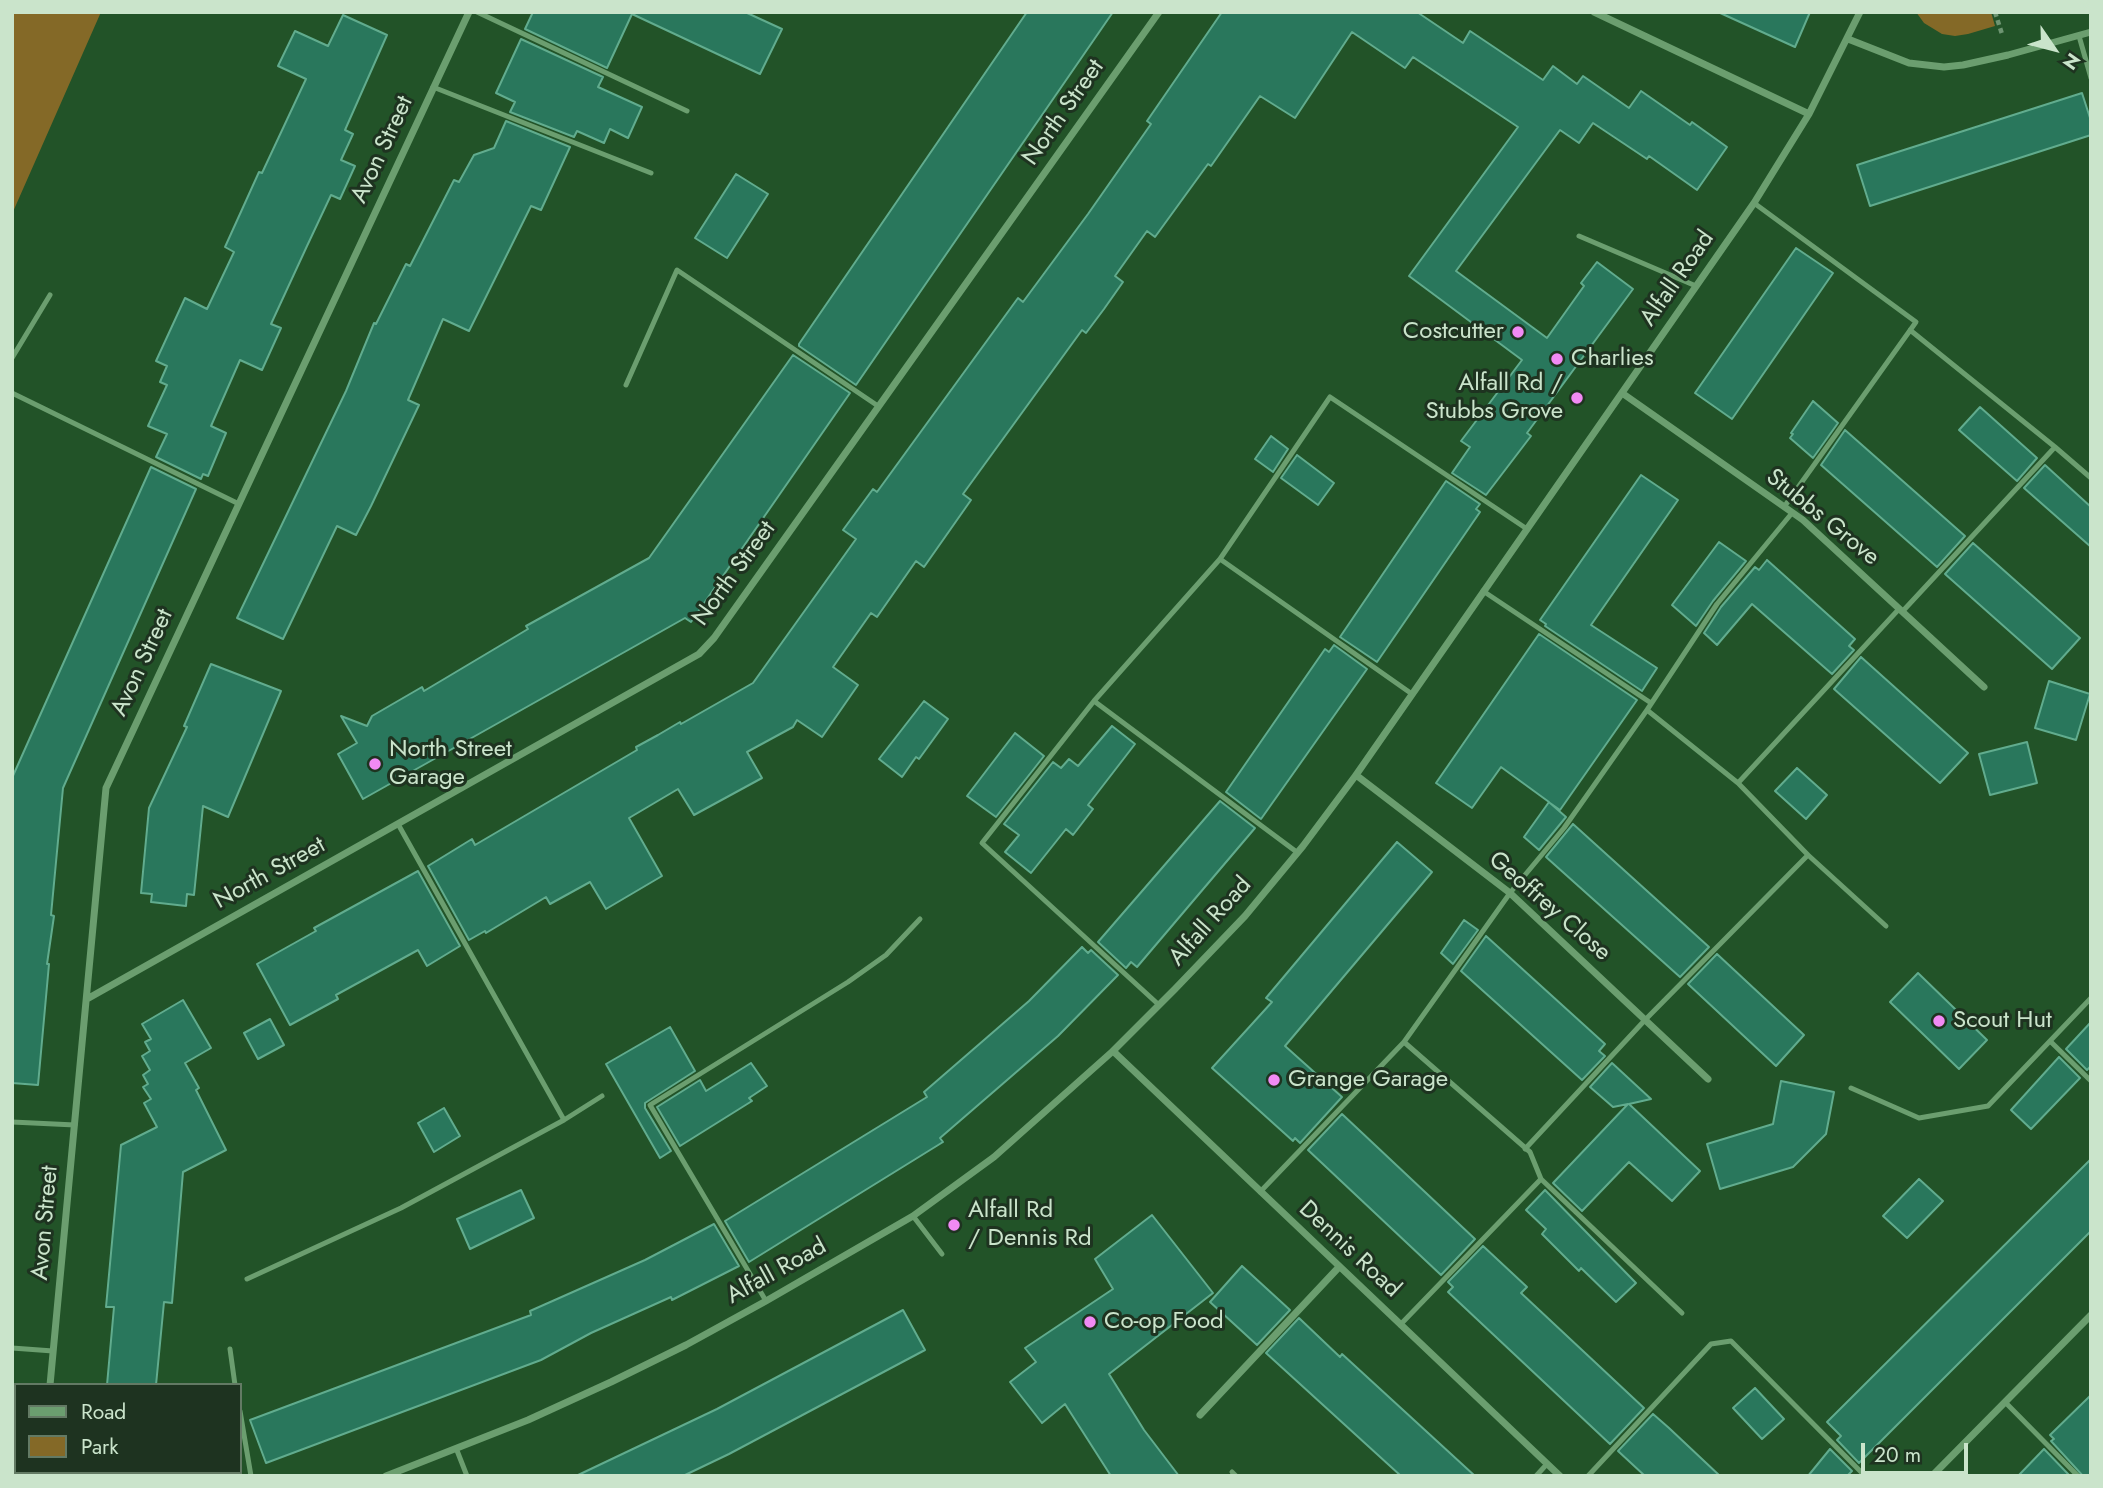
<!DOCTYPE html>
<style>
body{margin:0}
#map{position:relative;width:2103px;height:1488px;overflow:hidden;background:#225328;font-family:Jost,sans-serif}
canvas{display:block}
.frame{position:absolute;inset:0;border:14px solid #cae4cb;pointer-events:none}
.legend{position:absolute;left:14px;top:1383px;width:228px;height:91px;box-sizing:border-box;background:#1e3320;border:2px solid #637a64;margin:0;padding:9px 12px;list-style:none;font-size:21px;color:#cae4cb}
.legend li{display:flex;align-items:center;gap:14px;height:35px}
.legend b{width:35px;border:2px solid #637a64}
.north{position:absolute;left:2019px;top:14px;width:70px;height:70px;-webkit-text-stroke:5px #1e3320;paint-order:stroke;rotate:125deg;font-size:19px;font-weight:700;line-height:28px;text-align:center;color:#cae4cb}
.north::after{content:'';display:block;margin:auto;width:24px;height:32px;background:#cae4cb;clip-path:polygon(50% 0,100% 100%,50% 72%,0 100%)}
.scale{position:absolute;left:1861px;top:1443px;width:107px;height:32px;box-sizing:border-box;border:4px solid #cae4cb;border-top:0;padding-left:9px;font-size:21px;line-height:24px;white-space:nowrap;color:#cae4cb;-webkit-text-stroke:5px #1e3320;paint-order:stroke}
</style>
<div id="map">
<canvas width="2103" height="1488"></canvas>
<div class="frame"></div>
<ul class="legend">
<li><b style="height:9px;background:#6b9e6f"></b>Road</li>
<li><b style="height:19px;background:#846927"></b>Park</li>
</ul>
<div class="north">N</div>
<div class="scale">20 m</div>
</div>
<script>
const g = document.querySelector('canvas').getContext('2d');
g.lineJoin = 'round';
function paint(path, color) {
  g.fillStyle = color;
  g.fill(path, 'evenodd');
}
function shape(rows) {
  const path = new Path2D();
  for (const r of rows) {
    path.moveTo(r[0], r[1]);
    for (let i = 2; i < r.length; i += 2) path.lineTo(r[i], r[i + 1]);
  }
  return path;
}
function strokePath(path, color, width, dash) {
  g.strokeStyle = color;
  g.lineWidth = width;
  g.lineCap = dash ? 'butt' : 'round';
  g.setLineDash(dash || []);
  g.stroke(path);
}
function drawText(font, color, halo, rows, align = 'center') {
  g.font = font + ' Jost,sans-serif';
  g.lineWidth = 6;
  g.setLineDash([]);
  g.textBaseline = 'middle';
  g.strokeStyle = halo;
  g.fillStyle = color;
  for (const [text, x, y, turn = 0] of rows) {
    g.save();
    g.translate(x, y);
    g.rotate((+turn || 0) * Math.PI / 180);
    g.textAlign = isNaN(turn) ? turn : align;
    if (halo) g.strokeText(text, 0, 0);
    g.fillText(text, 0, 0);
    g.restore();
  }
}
paint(shape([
 [12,12,101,12,12,214],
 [1916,12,1991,12,1995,26,1968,34,1955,36,1942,34,1924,23]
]), '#846927');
const building = shape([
 [533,12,745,12,782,29,760,74,632,14,607,68,525,29,533,12],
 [1027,12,1113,12,856,385,799,346,799,344,1027,12],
 [1222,12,1417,12,1463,43,1470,31,1543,80,1553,66,1577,84,1583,76,1629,108,1641,91,1690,125,1692,122,1727,147,1697,190,1649,156,1647,159,1593,123,1579,143,1560,130,1456,271,1547,338,1584,286,1581,283,1597,262,1633,289,1527,433,1531,436,1486,495,1452,473,1470,447,1461,441,1522,360,1409,276,1518,127,1413,57,1405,68,1352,32,1295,118,1260,96,1211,166,1208,164,1155,237,1147,231,1115,276,1123,282,1104,309,1086,333,1082,330,963,494,971,500,924,567,916,561,877,617,871,613,833,667,858,685,822,737,797,720,793,727,747,752,762,778,694,815,678,789,629,818,662,876,606,909,590,882,550,904,546,897,486,933,485,931,469,940,428,866,472,839,475,845,637,750,636,747,658,735,680,722,681,724,753,683,856,539,843,530,873,489,877,492,1018,298,1023,302,1088,214,1151,124,1147,121,1222,12],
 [1718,12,1810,12,1795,47,1718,12],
 [343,15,387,35,345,130,353,134,341,160,355,166,340,199,331,195,307,246,271,324,281,328,262,370,240,360,211,426,226,433,208,476,203,474,201,479,156,457,167,434,148,426,167,385,160,382,167,366,156,361,185,298,207,309,234,252,225,247,259,172,262,173,306,79,278,66,295,31,328,46,343,15],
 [521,39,603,77,598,87,642,107,628,138,610,129,604,143,577,131,574,137,510,112,515,102,496,93,521,39],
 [2082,93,2091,121,2091,135,1870,206,1857,165,2082,93],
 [506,121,570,147,541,210,531,206,469,331,443,319,408,400,419,405,371,506,356,535,337,526,283,639,237,618,346,391,374,323,376,324,406,264,410,266,454,180,459,182,474,155,494,148,506,121],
 [736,174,768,194,727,258,695,238,736,174],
 [1796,248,1833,273,1732,419,1695,393,1796,248],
 [793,355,850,393,691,622,685,618,363,799,338,754,357,743,341,716,367,726,372,716,422,687,424,691,528,629,526,626,649,558,793,355],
 [1813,401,1838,423,1813,458,1790,438,1793,434,1791,433,1813,401],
 [1980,407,2037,458,2017,481,1959,430,1980,407],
 [1845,430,1965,536,1937,567,1821,465,1845,430],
 [1271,436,1288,449,1273,472,1255,459,1271,436],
 [1297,455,1334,483,1318,505,1281,478,1297,455],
 [2045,465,2091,507,2091,547,2024,488,2045,465],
 [151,467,196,489,63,788,51,915,54,916,47,964,49,964,38,1085,12,1083,12,778,151,467],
 [1641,475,1678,500,1591,625,1657,668,1642,691,1545,626,1546,624,1540,620,1641,475],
 [1446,481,1480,504,1476,509,1480,512,1377,662,1340,637,1446,481],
 [1719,542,1746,561,1713,601,1696,626,1672,605,1719,542],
 [1973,543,2080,638,2052,669,1945,574,1973,543],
 [1767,560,1855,639,1849,646,1854,650,1832,674,1752,604,1717,645,1704,633,1721,607,1755,567,1759,570,1767,560],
 [1539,634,1637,700,1560,810,1550,803,1566,817,1539,850,1524,837,1549,802,1501,767,1472,808,1436,783,1539,634],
 [1334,645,1367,669,1261,819,1226,792,1325,649,1329,652,1334,645],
 [1861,657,1968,753,1940,783,1834,689,1861,657],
 [211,664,281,691,228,817,203,806,194,895,187,894,186,906,151,902,152,894,141,893,149,808,187,727,184,726,211,664],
 [2049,681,2090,694,2076,740,2035,728,2049,681],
 [924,701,948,719,919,759,916,757,902,777,879,759,924,701],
 [1112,726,1135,744,1088,805,1093,809,1073,835,1066,829,1031,873,1005,852,1019,835,1004,824,1053,762,1061,768,1069,759,1078,766,1112,726],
 [1015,733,1044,756,996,817,967,796,1015,733],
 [2027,742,2037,783,1990,795,1979,754,2027,742],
 [1797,768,1827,795,1806,819,1775,791,1797,768],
 [1220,801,1255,828,1137,967,1131,962,1126,968,1098,942,1220,801],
 [1573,824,1709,947,1680,977,1546,857,1573,824],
 [1397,842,1432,872,1285,1046,1342,1097,1300,1143,1295,1138,1293,1141,1212,1068,1272,1002,1266,998,1397,842],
 [418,871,460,946,427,966,418,950,336,995,338,999,290,1025,257,964,316,931,314,928,418,871],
 [1464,920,1478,930,1453,964,1441,953,1464,920],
 [1486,936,1605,1044,1599,1051,1605,1056,1582,1080,1461,971,1486,936],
 [1082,947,1088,953,1091,950,1118,975,1058,1036,940,1138,943,1142,749,1262,725,1221,927,1097,924,1092,1029,1001,1082,947],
 [1717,954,1804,1035,1776,1066,1688,984,1717,954],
 [1918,973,1987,1040,1959,1069,1890,1002,1918,973],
 [183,1000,211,1048,185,1063,199,1088,196,1090,226,1150,183,1172,172,1303,164,1302,156,1385,107,1385,114,1307,106,1307,121,1145,157,1127,144,1103,151,1099,143,1087,148,1084,143,1075,150,1070,142,1056,150,1051,145,1042,151,1039,142,1024,183,1000],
 [270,1019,284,1045,258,1059,244,1033,270,1019],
 [2091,1022,2091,1066,2087,1070,2066,1049,2091,1022],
 [670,1027,695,1071,645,1103,645,1108,671,1151,660,1158,606,1064,670,1027],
 [2059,1057,2080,1078,2031,1129,2011,1110,2059,1057],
 [751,1063,767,1086,749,1098,752,1101,680,1146,657,1107,700,1080,706,1091,751,1063],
 [1612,1063,1651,1099,1629,1104,1700,1171,1672,1201,1629,1162,1582,1211,1553,1183,1628,1104,1613,1107,1590,1087,1612,1063],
 [1781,1081,1834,1092,1826,1134,1793,1167,1720,1189,1707,1144,1773,1124,1781,1081],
 [444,1108,460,1136,434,1152,418,1123,444,1108],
 [1342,1114,1475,1239,1441,1275,1308,1150,1342,1114],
 [2091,1159,2091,1231,1859,1463,1837,1440,1841,1436,1827,1422,2091,1159],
 [1919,1179,1943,1201,1907,1238,1883,1216,1919,1179],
 [521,1190,534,1218,470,1249,457,1219,521,1190],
 [1545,1190,1636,1283,1616,1302,1581,1268,1579,1271,1542,1234,1546,1229,1526,1210,1545,1190],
 [1152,1215,1213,1293,1109,1374,1144,1430,1179,1476,1111,1476,1065,1404,1042,1423,1010,1382,1036,1362,1025,1348,1113,1289,1095,1259,1152,1215],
 [714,1224,739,1266,672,1300,671,1297,591,1333,541,1360,266,1463,250,1420,531,1315,530,1311,645,1260,714,1224],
 [1483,1246,1527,1287,1521,1293,1644,1408,1610,1444,1448,1292,1453,1287,1448,1282,1483,1246],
 [1242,1266,1290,1310,1257,1345,1210,1302,1242,1266],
 [903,1310,925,1350,729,1454,683,1476,576,1476,717,1409,903,1310],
 [1299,1318,1340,1357,1342,1354,1475,1476,1401,1476,1266,1353,1299,1318],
 [1755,1388,1784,1419,1762,1439,1733,1408,1755,1388],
 [2091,1395,2091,1476,2083,1476,2051,1441,2054,1439,2050,1435,2091,1395],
 [1653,1414,1669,1428,1720,1476,1645,1476,1618,1451,1653,1414],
 [1830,1449,1852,1471,1847,1476,1808,1476,1830,1449],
 [2044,1449,2070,1476,2018,1476,2044,1449]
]);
paint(building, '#29775c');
strokePath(building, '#61ac8e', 2);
strokePath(shape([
 [1995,12,2002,34]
]), '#6e9572', 4.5, [5, 3.5]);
strokePath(shape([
 [477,12,687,111],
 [2079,36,2091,78],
 [433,87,651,173],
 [1754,203,1916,322,1784,507],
 [1579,236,1696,286],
 [12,358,50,295],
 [626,385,677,270,878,406],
 [12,393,239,504],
 [2055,447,2091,478],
 [1220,559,1330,397,1527,529],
 [1483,591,1651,703],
 [1902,612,2055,447,1910,330],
 [1094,701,1220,559,1412,694],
 [1647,710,1564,828,1510,893,1404,1042,1530,1152,1541,1179,1682,1313],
 [1738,783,1647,710,1717,604,1792,513],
 [1808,855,1738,783,1899,609],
 [1159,1005,982,843,1094,701,1298,853],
 [2050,1041,2091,1081],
 [1851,1088,1919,1118,1988,1106,2091,998],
 [564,1120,602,1096],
 [12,1122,75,1125],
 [1525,1149,1645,1020,1808,855,1886,926],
 [1260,1192,1404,1042],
 [913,1216,942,1254],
 [247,1279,401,1208,564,1120,398,824],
 [766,1301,650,1105,848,982,886,955,920,919],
 [1400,1325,1541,1179],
 [12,1348,53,1351],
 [230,1349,235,1385],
 [2005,1402,2078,1476],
 [240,1411,251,1476],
 [456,1448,467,1476],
 [1232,1472,1236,1476],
 [1536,1476,1547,1464],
 [1588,1476,1711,1344,1731,1341,1865,1476]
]), '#6b9e6f', 5);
strokePath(shape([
 [1594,12,1809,114],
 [1848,39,1909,63,1944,67,1963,65,2008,55,2091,32],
 [1622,393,1803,520,1984,687],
 [1356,775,1510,893,1708,1079],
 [87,999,699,654,714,638,1159,12],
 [1113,1051,1560,1476],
 [50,1385,106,788,469,12],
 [1200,1415,1339,1267],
 [42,1476,42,1472],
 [386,1476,528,1420,611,1382,686,1345,766,1301,913,1216,994,1157,1113,1051,1175,989,1245,916,1303,846,1356,775,1754,203,1809,114,1860,12],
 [1932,1476,2091,1315]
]), '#6b9e6f', 7);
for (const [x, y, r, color] of [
 [1518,332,7,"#f18af4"],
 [1557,359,7,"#f18af4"],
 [1577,398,7,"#f18af4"],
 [375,764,7,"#f18af4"],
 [1939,1021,7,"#f18af4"],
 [1274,1080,7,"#f18af4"],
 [954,1225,7,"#f18af4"],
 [1090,1322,7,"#f18af4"]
]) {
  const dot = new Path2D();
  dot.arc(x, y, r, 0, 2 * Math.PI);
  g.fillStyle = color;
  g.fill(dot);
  strokePath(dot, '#1e3320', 2.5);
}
drawText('24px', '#cae4cb', '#1e3320', [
 ["North Street",1064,113,-55],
 ["Avon Street",383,150,-65],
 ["Alfall Road",1678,279,-55],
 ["Stubbs Grove",1822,518,39],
 ["North Street",735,574,-54],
 ["Avon Street",143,663,-65],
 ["North Street",270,874,-29],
 ["Geoffrey Close",1549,907,41],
 ["Alfall Road",1211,922,-48],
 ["Avon Street",46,1223,-85],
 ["Dennis Road",1349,1250,43],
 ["Alfall Road",777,1272,-29]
]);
drawText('24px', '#cae4cb', '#1e3320', [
 ["Costcutter",1504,332,"right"],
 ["Charlies",1571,359],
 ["Alfall Rd /",1563,384,"right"],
 ["Stubbs Grove",1563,412,"right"],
 ["North Street",389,750],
 ["Garage",389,778],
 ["Scout Hut",1953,1021],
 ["Grange Garage",1288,1080],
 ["Alfall Rd",968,1211],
 ["/ Dennis Rd",968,1239],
 ["Co-op Food",1104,1322]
], 'left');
</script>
